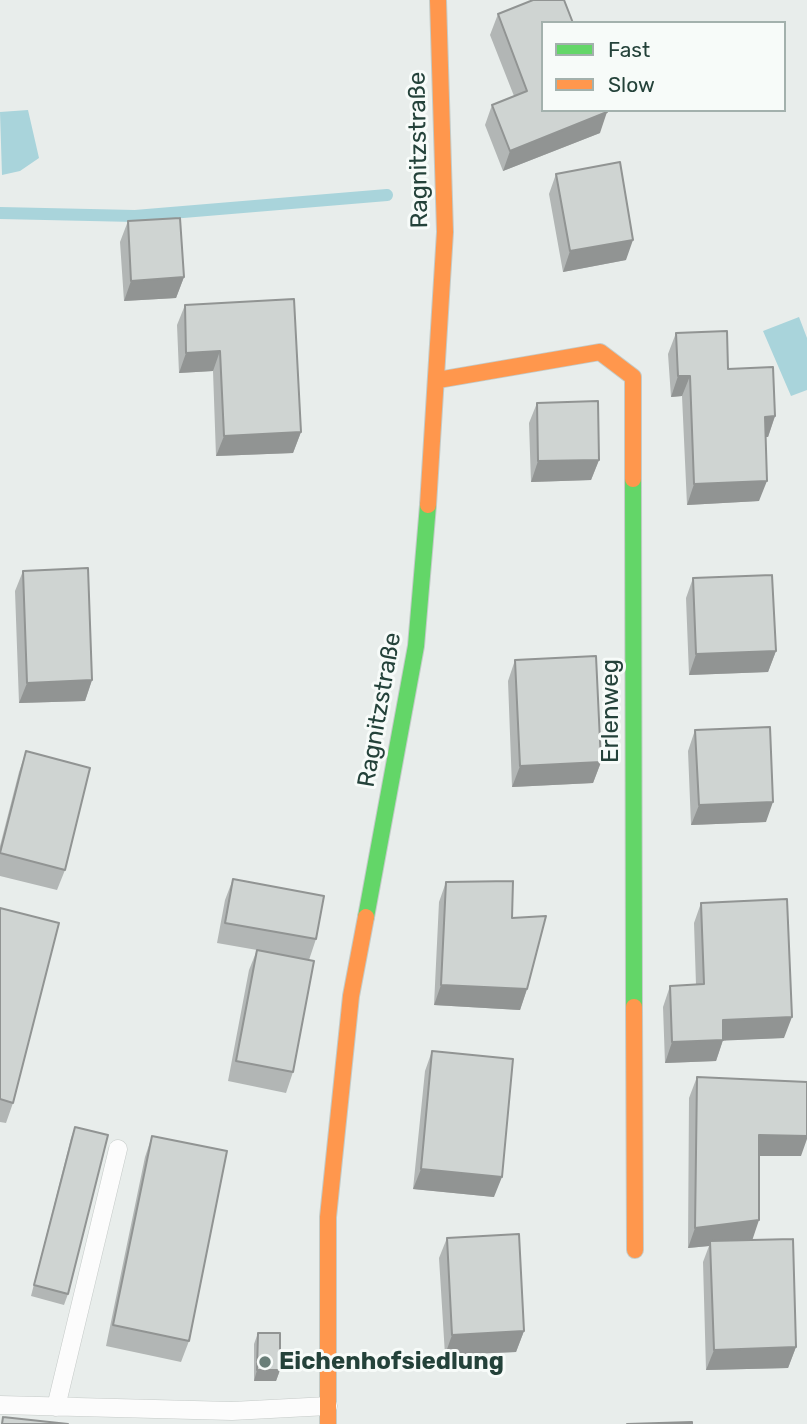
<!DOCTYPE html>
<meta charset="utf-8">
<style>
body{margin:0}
#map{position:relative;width:807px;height:1424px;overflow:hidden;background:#e8edeb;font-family:Rubik,sans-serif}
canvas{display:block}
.legend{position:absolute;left:541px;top:21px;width:245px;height:91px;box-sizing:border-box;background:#f7fbf9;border:2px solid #a3b1ad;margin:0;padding:9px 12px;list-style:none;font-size:21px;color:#24423a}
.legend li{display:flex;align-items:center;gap:14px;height:35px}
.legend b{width:35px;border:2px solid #a3b1ad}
</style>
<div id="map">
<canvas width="807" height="1424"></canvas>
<ul class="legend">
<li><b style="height:9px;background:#63d668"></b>Fast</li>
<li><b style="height:9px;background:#ff974d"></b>Slow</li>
</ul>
</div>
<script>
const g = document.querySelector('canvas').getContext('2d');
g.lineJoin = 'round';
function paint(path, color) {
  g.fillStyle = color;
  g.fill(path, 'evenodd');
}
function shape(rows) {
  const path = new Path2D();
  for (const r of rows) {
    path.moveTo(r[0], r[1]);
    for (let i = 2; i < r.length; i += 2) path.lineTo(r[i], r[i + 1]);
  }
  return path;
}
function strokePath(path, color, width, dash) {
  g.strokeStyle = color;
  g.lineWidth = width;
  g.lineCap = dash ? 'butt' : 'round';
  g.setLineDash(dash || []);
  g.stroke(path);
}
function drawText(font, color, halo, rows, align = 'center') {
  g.font = font + ' Rubik,sans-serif';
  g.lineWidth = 6;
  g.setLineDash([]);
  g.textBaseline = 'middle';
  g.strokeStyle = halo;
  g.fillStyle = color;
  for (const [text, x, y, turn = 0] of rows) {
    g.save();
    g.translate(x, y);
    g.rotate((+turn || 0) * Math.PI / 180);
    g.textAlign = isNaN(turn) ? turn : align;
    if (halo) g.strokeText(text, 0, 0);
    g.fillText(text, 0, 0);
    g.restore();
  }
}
paint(shape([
 [28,110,39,158,20,171,2,175,0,112],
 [799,317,807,338,807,390,791,396,763,331]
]), '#a9d4db');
strokePath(shape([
 [0,213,135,216,387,195]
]), '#a9d4db', 12);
const lane = shape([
 [0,1405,232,1411,328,1406],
 [56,1407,118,1149]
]);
const fast = shape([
 [633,479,634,1007],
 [366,917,416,646,428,505]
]);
const slow = shape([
 [438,380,600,352,633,377,633,479],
 [428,505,445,232,438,0],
 [634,1007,635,1250],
 [328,1424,328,1217,351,996,366,917]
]);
strokePath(lane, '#c5cac8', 19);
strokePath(fast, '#c3cbc8', 18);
strokePath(slow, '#c3cbc8', 18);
strokePath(lane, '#fcfcfc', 18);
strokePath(fast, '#63d668', 16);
strokePath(slow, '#ff974d', 16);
paint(shape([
 [498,14,600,133,503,171,485,125,492,105,514,96,490,35],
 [556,174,626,260,563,272,549,194],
 [128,221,184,277,176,298,124,301,120,242],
 [185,305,301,432,293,453,216,456,213,371,179,373,177,325],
 [676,333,728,369,775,416,768,437,765,437,759,501,687,505,682,396,671,397,668,354],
 [537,403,599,460,591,480,531,482,529,423],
 [23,571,92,680,85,701,19,703,15,591],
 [693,578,776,651,768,672,689,675,686,598],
 [515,660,601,762,593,783,512,787,508,681],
 [695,730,766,822,691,825,688,751],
 [26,751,65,870,57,890,0,876,0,846,19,772],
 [233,879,316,939,309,960,293,1072,286,1093,228,1081,249,970,257,950,217,943,225,900],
 [446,882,512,918,527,989,520,1010,434,1005,439,902],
 [701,903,784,1038,723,1040,716,1061,665,1063,663,1007,670,986,696,985,694,923],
 [0,908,13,1103,6,1123,0,1122],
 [432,1051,494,1197,413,1189,425,1071],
 [697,1077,801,1156,759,1156,752,1240,796,1347,788,1368,706,1370,703,1262,709,1246,688,1248,689,1098],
 [75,1127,68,1294,64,1305,31,1296,71,1138],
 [152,1136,189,1341,181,1362,106,1346,145,1157],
 [447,1238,524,1331,516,1352,445,1355,439,1258],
 [258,1333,280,1370,276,1381,254,1381,254,1344]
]), '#b2b6b5');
paint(shape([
 [607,112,600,133,503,171,510,151],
 [633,240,626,260,563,272,570,251],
 [184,277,176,298,124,301,131,281],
 [220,351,213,371,179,373,186,353],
 [678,376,690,376,682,396,671,397],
 [775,416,768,437,757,437,765,417],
 [301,432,293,453,216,456,224,436],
 [599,460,591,480,531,482,538,461],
 [767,481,759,501,687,505,694,484],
 [776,651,768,672,689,675,696,654],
 [92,680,85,701,19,703,27,683],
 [601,762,593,783,512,787,520,766],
 [773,802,766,822,691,825,699,805],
 [441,985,527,989,520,1010,434,1005],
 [792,1017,784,1038,715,1041,723,1020],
 [723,1040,716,1061,665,1063,672,1042],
 [759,1135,807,1136,807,1139,801,1156,751,1156],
 [421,1169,502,1177,494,1197,413,1189],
 [759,1220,752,1241,710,1241,709,1246,688,1248,695,1228],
 [524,1331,516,1352,445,1355,452,1335],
 [796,1347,788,1368,706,1370,714,1350],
 [257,1370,280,1370,276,1381,254,1381]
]), '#919493');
const building = shape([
 [533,0,564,0,573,23,543,23,543,110,607,110,607,112,510,151,492,105,527,91,498,14,533,0],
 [620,162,633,240,570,251,556,174,620,162],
 [180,218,184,277,131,281,128,221,180,218],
 [294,299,301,432,224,436,220,351,186,353,185,305,294,299],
 [727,331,728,369,773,367,775,416,765,417,767,481,694,484,690,376,678,376,676,333,727,331],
 [598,401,599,460,538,461,537,403,598,401],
 [88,568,92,680,27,683,23,571,88,568],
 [772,575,776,651,696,654,693,578,772,575],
 [596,656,601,762,520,766,515,660,596,656],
 [770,727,773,802,699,805,695,730,770,727],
 [26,751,90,768,65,870,0,853,26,751],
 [233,879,324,896,316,939,225,923,233,879],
 [513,881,512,918,546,916,527,989,441,985,446,882,513,881],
 [787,899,792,1017,723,1020,723,1040,672,1042,670,986,704,984,701,903,787,899],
 [0,908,59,923,13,1103,0,1099,0,908],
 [257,950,314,961,293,1072,236,1061,257,950],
 [432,1051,513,1059,502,1177,421,1169,432,1051],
 [697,1077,807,1082,807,1136,759,1135,759,1220,695,1228,697,1077],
 [75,1127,108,1135,68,1294,34,1285,75,1127],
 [152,1136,227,1151,189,1341,113,1325,152,1136],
 [519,1234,524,1331,452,1335,447,1238,519,1234],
 [793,1239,796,1347,714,1350,710,1241,793,1239],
 [258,1333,280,1333,280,1370,257,1370,258,1333],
 [3,1417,68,1424,2,1424,3,1417],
 [692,1422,692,1424,627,1424,692,1422]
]);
paint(building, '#cfd4d2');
strokePath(building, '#919493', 2);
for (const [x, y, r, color] of [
 [265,1362,7,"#697e78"]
]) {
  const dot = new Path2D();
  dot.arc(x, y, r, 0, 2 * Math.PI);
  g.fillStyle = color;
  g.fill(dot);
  strokePath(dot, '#f7fbf9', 2.5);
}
drawText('24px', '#24423a', '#f7fbf9', [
 ["Ragnitzstraße",419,150,-91],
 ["Ragnitzstraße",380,710,-80],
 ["Erlenweg",611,711,-90]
]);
drawText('bold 24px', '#24423a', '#f7fbf9', [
 ["Eichenhofsiedlung",279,1362]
], 'left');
</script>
